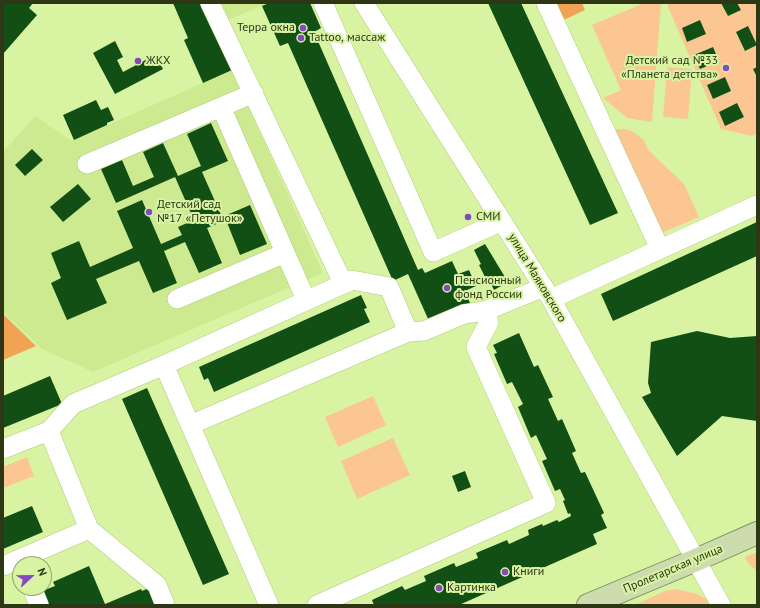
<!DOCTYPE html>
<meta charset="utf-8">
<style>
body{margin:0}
#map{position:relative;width:760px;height:608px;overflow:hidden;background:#d8f4a2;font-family:"PT Sans",sans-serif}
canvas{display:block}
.frame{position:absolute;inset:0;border:4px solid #2d3716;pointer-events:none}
.north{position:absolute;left:12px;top:556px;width:40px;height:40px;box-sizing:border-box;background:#d8f4a2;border:1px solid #94a86a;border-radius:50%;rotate:68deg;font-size:11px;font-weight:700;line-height:16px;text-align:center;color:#2d3716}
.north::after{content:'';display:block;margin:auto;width:14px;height:18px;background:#8449bf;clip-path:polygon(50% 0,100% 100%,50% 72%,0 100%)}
</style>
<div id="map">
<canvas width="760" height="608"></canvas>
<div class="frame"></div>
<div class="north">N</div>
</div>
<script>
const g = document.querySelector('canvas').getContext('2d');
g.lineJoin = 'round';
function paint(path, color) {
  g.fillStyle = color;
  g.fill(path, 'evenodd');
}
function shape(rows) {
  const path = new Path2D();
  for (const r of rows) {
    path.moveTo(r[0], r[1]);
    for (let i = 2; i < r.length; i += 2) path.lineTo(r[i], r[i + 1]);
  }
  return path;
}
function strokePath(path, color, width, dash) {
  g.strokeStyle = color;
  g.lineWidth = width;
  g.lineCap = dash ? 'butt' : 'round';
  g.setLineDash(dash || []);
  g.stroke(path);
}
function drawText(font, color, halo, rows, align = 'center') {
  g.font = font + ' "PT Sans",sans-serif';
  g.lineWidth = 4;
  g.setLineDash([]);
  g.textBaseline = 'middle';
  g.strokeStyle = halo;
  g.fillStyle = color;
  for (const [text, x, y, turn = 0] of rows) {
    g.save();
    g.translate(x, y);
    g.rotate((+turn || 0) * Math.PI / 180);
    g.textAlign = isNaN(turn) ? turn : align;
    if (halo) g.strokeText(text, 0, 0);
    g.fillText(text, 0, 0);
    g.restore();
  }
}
paint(shape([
 [218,3,269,3,225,21],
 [232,70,323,273,93,372,42,349,3,312,3,152,35,116,72,141]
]), '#cdea91');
paint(shape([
 [644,3,661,3,652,122,627,118,603,98,621,90,592,25],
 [668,3,721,3,728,16,740,10,737,3,756,3,757,45,748,27,736,33,745,51,757,45,757,67,753,69,757,77,757,134,752,136,721,129,668,7],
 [700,20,706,34,687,42,682,28],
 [713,47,719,61,700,69,694,55],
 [725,77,731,91,713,99,707,85],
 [737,104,744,117,725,125,719,112],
 [667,67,692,69,688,119,663,117],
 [618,129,626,129,632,131,644,140,649,151,684,184,699,217,657,235,611,132],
 [373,396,386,425,338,447,325,417],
 [393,438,410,475,357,499,341,461],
 [27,457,34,476,3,488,3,467],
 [757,552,757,571,748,563,745,557],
 [676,589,697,594,706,599,712,605,635,605,665,591]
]), '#fcc693');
paint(shape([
 [546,3,582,3,585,10,555,24],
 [3,314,36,346,3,360]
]), '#f1a253');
paint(shape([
 [3,3,33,3,29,8,37,15,3,54],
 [173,3,202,3,232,70,203,83,184,40,188,38],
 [269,3,310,3,321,28,314,32,418,270,422,268,425,273,452,261,458,274,469,270,476,286,465,291,470,303,429,321,408,274,393,281,288,43,280,46,262,6],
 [488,3,521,3,618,213,590,225],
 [721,3,737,3,741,10,728,16],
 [700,20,706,34,687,42,682,28],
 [748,26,757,45,745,51,736,32],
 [115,41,123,57,117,60,123,72,155,55,163,69,115,94,93,53],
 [713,47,719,61,700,69,694,55],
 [757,67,757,77,753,69],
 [725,77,731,91,713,99,707,85],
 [96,100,101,110,108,107,114,120,107,123,107,125,74,140,63,115],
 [737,103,744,117,725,126,719,112],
 [211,123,228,161,202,172,222,217,250,205,267,244,240,255,226,220,207,228,222,263,199,273,185,242,164,251,177,283,153,293,139,261,96,279,107,303,67,320,51,283,61,278,51,253,79,241,90,267,133,248,117,211,142,200,161,244,182,235,178,227,194,220,175,177,116,203,101,169,122,160,133,186,154,177,143,152,163,143,178,176,201,166,187,134],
 [32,149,43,160,25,176,15,165],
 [78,184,91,199,63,222,50,207],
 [757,222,757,256,613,321,601,294],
 [485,244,508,282,494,290,490,282,488,283,479,265,481,264,474,250],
 [361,295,367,308,364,309,370,322,214,392,208,378,204,380,199,367],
 [697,331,730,338,757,336,757,421,722,416,677,456,642,397,651,393,648,383,651,342],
 [519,333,534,367,538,365,553,397,548,399,558,421,562,419,576,451,572,453,581,473,585,472,604,513,601,515,607,528,593,534,597,544,459,605,374,605,372,600,402,586,405,590,426,581,424,576,454,563,456,567,478,558,476,553,507,540,509,544,529,535,528,530,542,524,543,526,557,520,559,522,571,516,570,513,568,514,563,501,565,500,560,489,555,491,542,461,547,459,536,435,531,438,518,407,523,404,512,382,507,384,494,354,497,353,493,345],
 [50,376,62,404,3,428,3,396],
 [147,388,229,574,203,585,122,399],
 [465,471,471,487,458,492,452,476],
 [32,506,43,532,3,549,3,518],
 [89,566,105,604,141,589,142,591,151,587,159,605,47,605,42,591,55,586,53,582]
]), '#114f14');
const minor = shape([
 [210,3,343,283],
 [323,3,433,252,502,221],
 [364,3,551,299,721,605],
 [546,3,660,249],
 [221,107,254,93],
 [87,164,221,107,306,300],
 [177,299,285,253],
 [551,299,757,205],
 [164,365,269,605],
 [190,425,408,332,424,331,464,314,485,311,544,287],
 [49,431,89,529,157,585,165,605],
 [3,449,49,431,73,404,164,365,352,280,389,287,408,332],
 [3,566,89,529],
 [32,588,39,605],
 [317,605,546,503,476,347,489,322,485,311]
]);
const major = shape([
 [588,605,696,560,757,533]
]);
strokePath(minor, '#b0cb7a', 20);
strokePath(major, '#7f9356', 24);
strokePath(minor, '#fff', 19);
strokePath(major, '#cddcaf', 22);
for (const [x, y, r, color] of [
 [303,28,4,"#8449bf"],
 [301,38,4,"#8449bf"],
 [138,61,4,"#8449bf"],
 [726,68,4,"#8449bf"],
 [149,212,4,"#8449bf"],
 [468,217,4,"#8449bf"],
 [447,288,4,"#8449bf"],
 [505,572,4,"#8449bf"],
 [439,588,4,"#8449bf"]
]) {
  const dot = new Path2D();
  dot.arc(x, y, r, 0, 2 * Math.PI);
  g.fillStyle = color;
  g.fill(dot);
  strokePath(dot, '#d8f4a2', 1.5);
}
drawText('12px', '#2d3716', '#d8f4a2', [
 ["Терра окна",295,28,"right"],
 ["Tattoo, массаж",309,38],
 ["ЖКХ",146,61],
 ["Детский сад №33",718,61,"right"],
 ["«Планета детства»",718,75,"right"],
 ["Детский сад",157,205],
 ["№17 «Петушок»",157,219],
 ["СМИ",476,217],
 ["Пенсионный",455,281],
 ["фонд России",455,295],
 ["Книги",513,572],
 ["Картинка",447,588]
], 'left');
drawText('12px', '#2d3716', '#d8f4a2', [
 ["улица Маяковского",537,278,59],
 ["Пролетарская улица",673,569,-23]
]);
</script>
